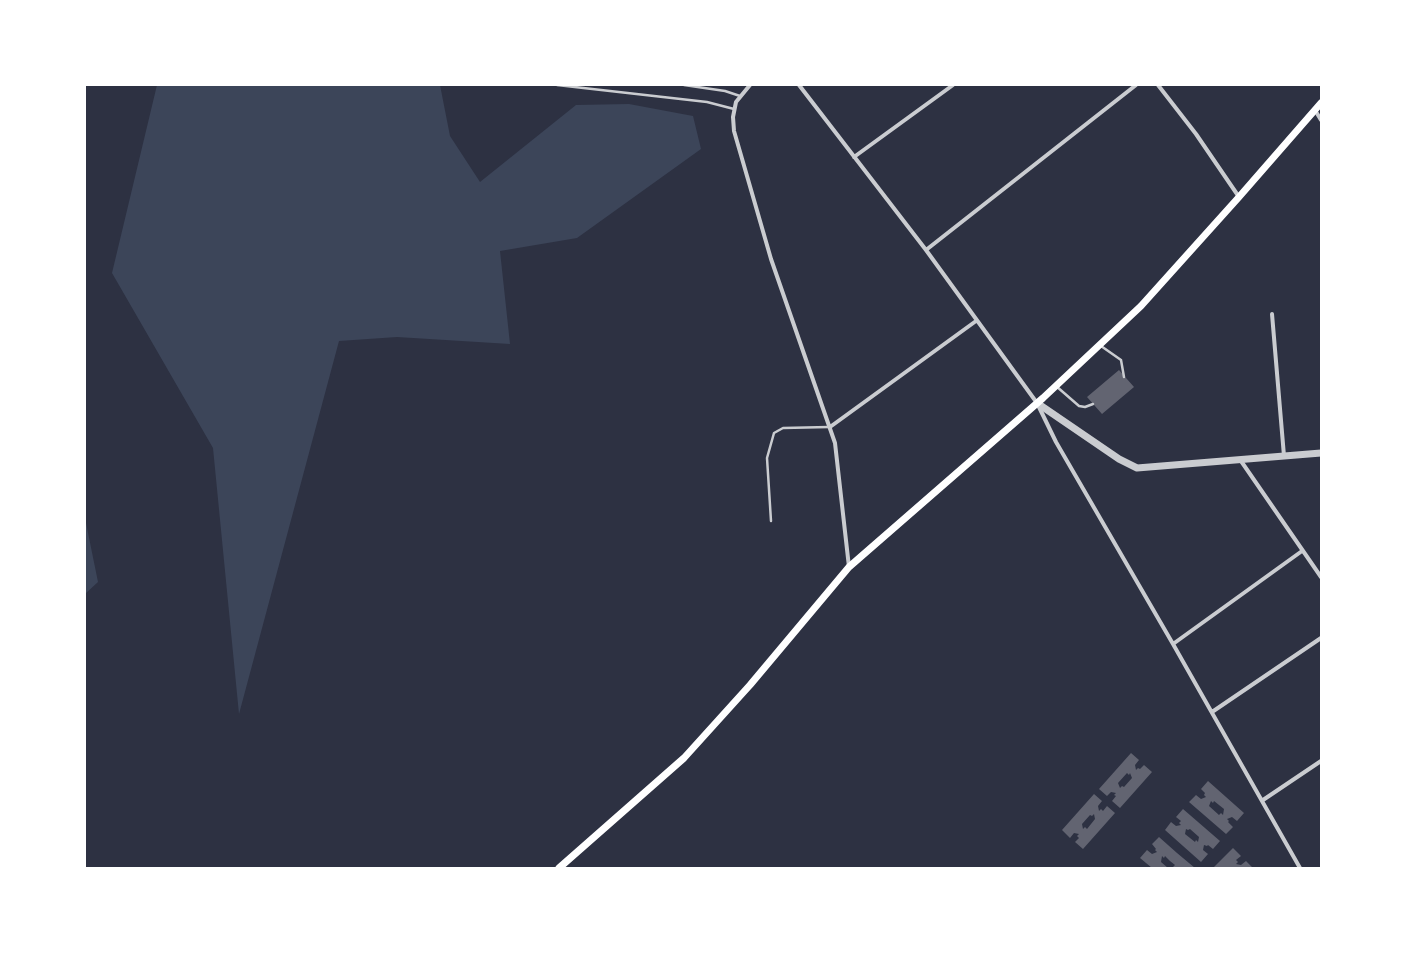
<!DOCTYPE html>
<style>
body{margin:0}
#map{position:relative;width:1406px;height:953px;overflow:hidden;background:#2d3142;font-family:Rubik,sans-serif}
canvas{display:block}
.frame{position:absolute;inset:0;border:86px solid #fff;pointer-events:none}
</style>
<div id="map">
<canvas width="1406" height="953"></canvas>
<div class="frame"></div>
</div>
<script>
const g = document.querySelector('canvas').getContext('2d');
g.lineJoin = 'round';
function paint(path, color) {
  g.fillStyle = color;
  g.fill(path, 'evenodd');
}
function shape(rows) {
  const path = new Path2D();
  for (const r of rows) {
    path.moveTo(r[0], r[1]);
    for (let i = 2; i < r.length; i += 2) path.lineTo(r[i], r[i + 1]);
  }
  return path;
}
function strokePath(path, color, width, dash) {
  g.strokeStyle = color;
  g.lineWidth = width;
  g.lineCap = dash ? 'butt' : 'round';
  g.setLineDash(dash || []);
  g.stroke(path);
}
paint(shape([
 [157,85,440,85,450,136,480,182,576,105,629,104,693,116,701,149,577,238,500,251,510,344,397,337,339,341,239,714,213,448,112,273],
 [85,518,98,582,85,594]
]), '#3c4559');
paint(shape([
 [1119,370,1134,387,1102,414,1087,397],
 [1131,753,1139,760,1135,765,1136,770,1138,768,1140,769,1144,765,1152,772,1120,808,1112,801,1116,796,1114,795,1116,793,1111,792,1107,796,1099,789],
 [1127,773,1129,775,1130,773,1132,778,1124,787,1122,786,1120,788,1118,783],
 [1208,781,1244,813,1237,821,1232,817,1227,819,1229,821,1228,822,1233,827,1226,834,1189,802,1196,795,1201,799,1206,797,1204,795,1205,793,1201,789],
 [1211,801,1213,803,1214,801,1224,809,1223,815,1221,813,1219,815,1209,806],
 [1094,794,1102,801,1098,806,1099,811,1101,809,1103,811,1107,806,1115,813,1083,849,1075,842,1079,838,1077,836,1079,834,1074,833,1070,838,1062,830],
 [1094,814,1095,819,1087,829,1085,827,1083,829,1082,824,1090,815,1092,816],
 [1183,809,1220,841,1213,849,1208,845,1207,846,1204,845,1203,850,1208,854,1201,862,1165,830,1171,822,1176,826,1181,825,1179,823,1181,821,1176,817],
 [1186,829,1188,830,1190,829,1199,837,1198,842,1196,840,1195,842,1185,834],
 [1159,837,1177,853,1195,868,1175,868,1173,867,1175,865,1170,861,1165,856,1164,858,1162,856,1161,862,1168,868,1152,868,1140,858,1147,850,1152,854,1157,852,1155,850,1156,849,1152,844],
 [1233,848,1241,856,1236,860,1238,862,1236,864,1241,865,1246,861,1253,868,1213,868]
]), '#626471');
strokePath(shape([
 [557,85,707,102,734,109],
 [684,85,725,91,740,96],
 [1101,346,1121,360,1124,377],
 [1056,386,1079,406,1085,407,1093,404],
 [771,521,767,458,774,433,783,428,829,427]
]), '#caccd0', 2.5);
strokePath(shape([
 [750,85,736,102,733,117,734,131,771,259,835,443,849,567],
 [799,85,926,250,1037,403,1056,442,1173,644,1300,868],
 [1158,85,1196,134,1239,197],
 [1315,110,1321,120],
 [854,157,953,85],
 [926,250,1136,85],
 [1272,314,1284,456],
 [830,427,976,321],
 [1241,461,1321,577],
 [1173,644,1302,551],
 [1212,712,1321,638],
 [1263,800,1321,761]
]), '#caccd0', 4);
strokePath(shape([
 [1037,403,1119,459,1137,468,1321,453]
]), '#caccd0', 7);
strokePath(shape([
 [559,868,684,758,750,685,849,567,1043,398,1141,306,1239,197,1321,103]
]), '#fff', 7);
</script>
